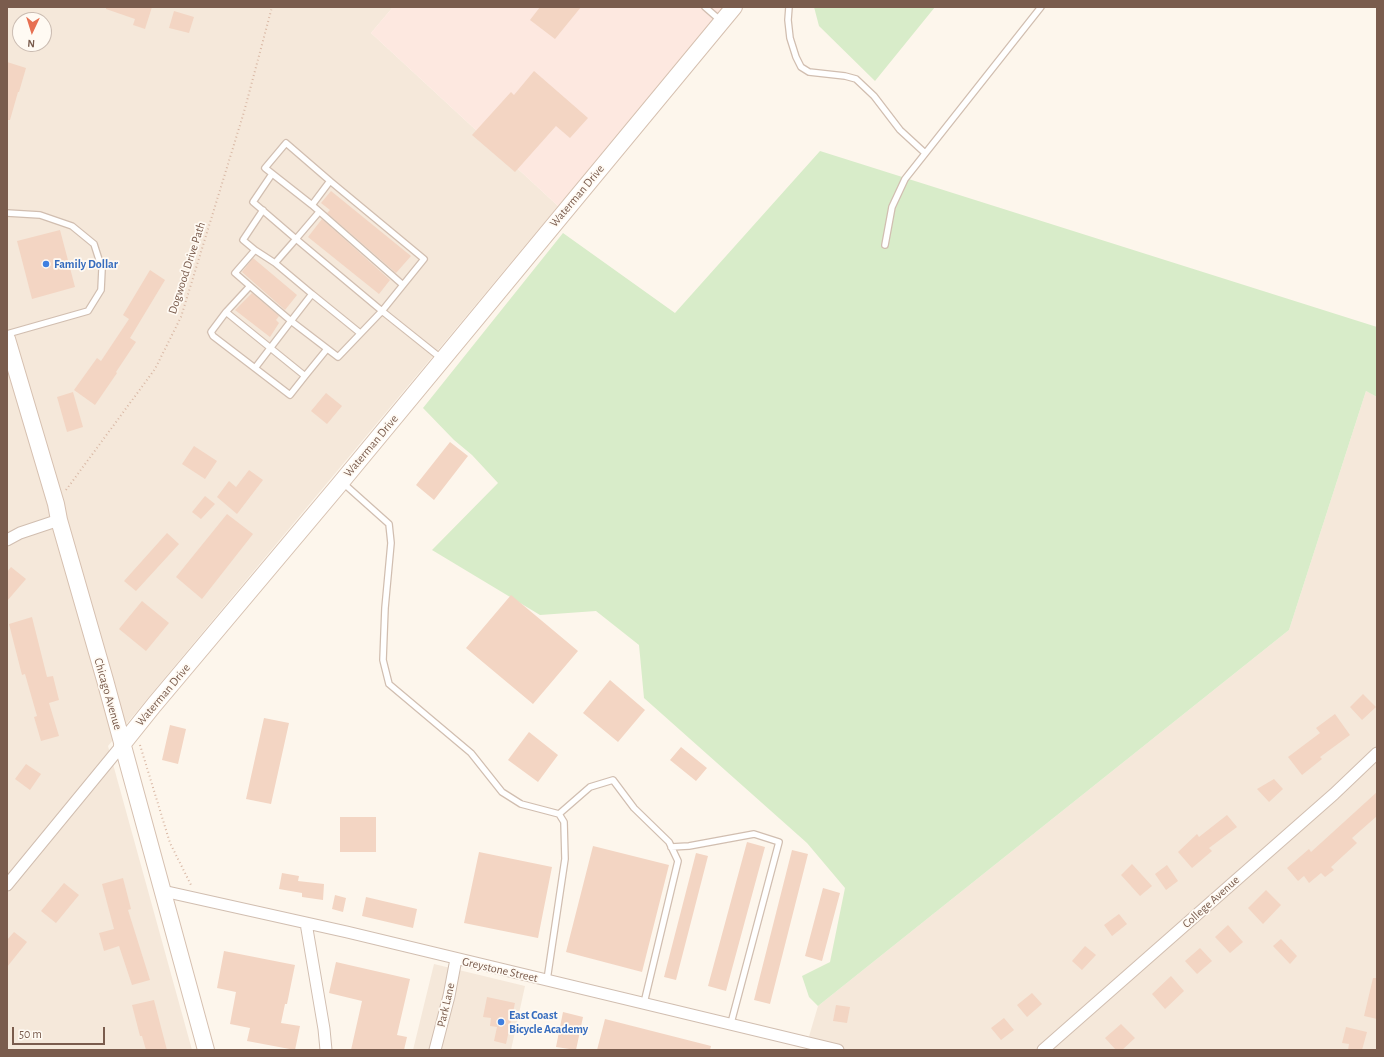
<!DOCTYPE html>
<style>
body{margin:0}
#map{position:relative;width:1384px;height:1057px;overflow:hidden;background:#fdf6ec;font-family:"Alegreya Sans",sans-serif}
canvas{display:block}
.frame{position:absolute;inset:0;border:8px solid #7a5c4d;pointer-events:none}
.north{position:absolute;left:12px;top:12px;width:40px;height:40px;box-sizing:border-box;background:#fffaf3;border:1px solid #cabbb1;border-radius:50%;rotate:184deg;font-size:11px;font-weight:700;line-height:16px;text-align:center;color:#7a5c4d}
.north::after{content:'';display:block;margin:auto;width:14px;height:18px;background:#e76f51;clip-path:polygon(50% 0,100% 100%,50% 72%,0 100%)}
.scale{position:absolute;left:12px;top:1027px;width:93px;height:18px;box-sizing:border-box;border:2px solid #7a5c4d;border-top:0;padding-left:5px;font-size:12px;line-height:14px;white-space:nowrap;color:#7a5c4d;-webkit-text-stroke:3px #fffaf3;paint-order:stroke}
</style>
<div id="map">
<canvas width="1384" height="1057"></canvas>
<div class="frame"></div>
<div class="north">N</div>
<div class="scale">50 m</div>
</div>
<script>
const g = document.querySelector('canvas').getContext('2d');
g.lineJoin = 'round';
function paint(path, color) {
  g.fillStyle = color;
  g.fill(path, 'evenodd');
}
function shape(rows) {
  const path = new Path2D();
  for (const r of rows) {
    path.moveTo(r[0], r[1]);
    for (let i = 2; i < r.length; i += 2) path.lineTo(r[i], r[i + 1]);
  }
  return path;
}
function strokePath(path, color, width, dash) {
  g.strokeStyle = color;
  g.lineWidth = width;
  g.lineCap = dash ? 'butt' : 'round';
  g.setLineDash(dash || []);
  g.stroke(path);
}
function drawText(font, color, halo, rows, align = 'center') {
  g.font = font + ' "Alegreya Sans",sans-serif';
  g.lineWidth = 3.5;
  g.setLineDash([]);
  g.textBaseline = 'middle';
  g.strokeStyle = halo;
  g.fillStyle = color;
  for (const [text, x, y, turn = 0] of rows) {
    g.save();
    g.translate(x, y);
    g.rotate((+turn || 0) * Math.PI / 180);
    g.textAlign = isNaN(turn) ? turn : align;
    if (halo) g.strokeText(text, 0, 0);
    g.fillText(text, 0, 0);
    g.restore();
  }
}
paint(shape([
 [7,7,393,7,371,33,558,206,108,746,192,1050,7,1050],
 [20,20,44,20,44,44,20,44],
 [1366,391,1377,397,1377,1050,805,1050,818,1006,1289,630],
 [434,964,525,986,511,1050,413,1050]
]), '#f5e8da');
paint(shape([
 [393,7,723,7,558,206,371,33]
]), '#fde8e0');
paint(shape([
 [814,7,935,7,875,81,819,26],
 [820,151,1377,327,1377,397,1366,391,1289,630,818,1006,809,997,802,976,830,962,845,888,807,843,644,698,639,645,596,611,540,615,432,550,498,483,472,455,454,440,423,408,563,233,675,313]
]), '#d8ecc9');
paint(shape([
 [106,7,152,7,145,29,133,25,135,19,106,9],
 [540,7,581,7,555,39,530,20],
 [174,11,194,17,189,33,169,28],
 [7,62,26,68,19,92,18,92,10,120,7,120],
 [534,71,588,118,570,138,556,126,515,172,472,135,511,92,514,95],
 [331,191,411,256,396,273,327,213,330,210,321,203],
 [322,219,390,280,379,294,308,237],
 [60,230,75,287,32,299,17,241],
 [253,258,297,295,285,310,242,272],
 [150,270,165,280,130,338,136,342,116,372,117,373,95,405,74,390,97,358,101,361,129,319,123,315],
 [252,293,279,316,276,320,279,323,270,337,235,310],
 [73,392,83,427,67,432,57,397],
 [326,393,342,406,327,424,311,411],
 [450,442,468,456,434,500,416,485],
 [194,446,217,461,205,479,182,464],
 [249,470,263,480,237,514,217,497,229,481,236,487],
 [205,496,215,504,201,519,192,512],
 [227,514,253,534,202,599,176,577],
 [167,533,179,544,136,591,124,581],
 [11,567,26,579,7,601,7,572],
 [511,595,578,651,533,704,466,648],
 [142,601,169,623,146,651,119,629],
 [32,617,47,677,53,676,59,700,49,703,59,736,41,741,34,717,37,716,25,674,22,675,9,624],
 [610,680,645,710,618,742,583,713],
 [1363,694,1376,707,1362,720,1350,707],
 [1335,714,1350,735,1320,757,1322,759,1302,775,1288,757,1320,733,1316,728],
 [264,718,289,723,271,804,246,799],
 [170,725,186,729,178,764,162,760],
 [529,732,558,755,538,782,508,760],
 [681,747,707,768,696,781,670,760],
 [26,764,41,774,30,790,15,779],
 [1274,779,1283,789,1269,802,1257,789],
 [1377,792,1377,816,1352,838,1357,843,1331,867,1334,870,1325,877,1321,873,1309,883,1304,876,1298,881,1287,868,1309,849,1311,852],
 [1227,815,1237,827,1209,848,1212,851,1192,868,1178,852,1197,834,1199,837],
 [340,817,376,817,376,852,340,852],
 [747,842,765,847,726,991,708,986],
 [593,846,669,865,642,972,566,952],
 [792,850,808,854,770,1004,754,1000],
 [479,852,552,867,538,938,464,923],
 [696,853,708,856,676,980,664,977],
 [1132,864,1152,886,1140,896,1121,875],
 [1167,865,1178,881,1166,890,1155,874],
 [282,873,299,876,298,881,324,884,323,900,302,897,302,893,279,889],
 [123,878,131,909,128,910,150,980,132,985,119,946,104,951,99,933,114,929,102,884],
 [64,883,79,895,56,923,41,911],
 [823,888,840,893,822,961,805,956],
 [1266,890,1281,905,1263,924,1248,908],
 [335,895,346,898,343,912,332,909],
 [366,897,417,909,413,928,362,916],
 [1119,914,1127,924,1112,936,1104,925],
 [1228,925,1243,942,1230,953,1215,937],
 [14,932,27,942,7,967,7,940],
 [1281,939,1297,956,1290,964,1273,946],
 [1085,946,1096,955,1082,970,1072,961],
 [1200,948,1212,961,1197,974,1185,961],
 [224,951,295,965,287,1004,285,1004,281,1023,300,1026,295,1050,247,1041,250,1028,230,1024,236,992,217,988],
 [336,962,410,979,397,1035,407,1037,404,1050,351,1050,362,1001,329,993],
 [1171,976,1184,991,1165,1009,1152,994],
 [1373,978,1377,978,1377,1019,1364,1016],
 [1032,993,1042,1004,1027,1017,1017,1005],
 [487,997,515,1003,506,1044,494,1041,497,1027,490,1026,491,1018,483,1017],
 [154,1000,162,1031,167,1050,146,1050,142,1036,140,1036,132,1005],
 [836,1005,850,1007,847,1023,833,1021],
 [563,1012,583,1017,576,1050,556,1047],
 [1004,1018,1014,1030,1001,1040,991,1028],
 [605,1019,711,1046,710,1050,597,1050],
 [1121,1024,1135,1038,1122,1050,1116,1050,1105,1038],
 [1346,1027,1367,1032,1362,1050,1348,1050,1349,1044,1342,1043]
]), '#f3d5c3');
const lane = shape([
 [705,7,721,21],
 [789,7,788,20,790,38,796,57,801,67,809,72,845,76,856,79,874,96,900,130,925,153],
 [272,174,253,202,296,239,319,212],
 [330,181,286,143,265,168,312,205,403,285],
 [312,205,330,181,424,259,382,311,442,359],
 [7,213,40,215,72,226,94,244,102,269,101,290,88,311,7,334],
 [885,245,892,207,905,179,1041,7],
 [255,250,243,240,263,210],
 [275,263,255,250,235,273,250,286,226,312,305,376,327,349],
 [250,286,291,321,255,368],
 [312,294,275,263,296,239,382,311,338,357,291,321,312,294,360,333],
 [226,312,211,332,213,336,290,395,305,376],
 [342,482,389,524,391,543,385,608,383,660,389,684,471,753,502,792,521,804,559,814,564,822,565,859,547,980],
 [559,814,590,787,613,780,634,808,669,842,678,861,644,1003],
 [671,847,689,846,754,834,779,842,731,1023]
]);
const street = shape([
 [7,540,20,533,59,520],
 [7,885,122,745],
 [163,891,347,932,838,1050],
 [306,923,324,1029,326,1050],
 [435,1050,449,996,456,959],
 [1043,1050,1334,794,1377,753]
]);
const secondary = shape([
 [7,339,56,504,59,520,105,680,206,1050],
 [122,745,154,705,338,486,734,7]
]);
strokePath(lane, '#d1beb0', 8);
strokePath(street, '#d1beb0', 13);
strokePath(secondary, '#d6c0b0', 18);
strokePath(shape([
 [66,490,155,369,181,317,244,112,272,7],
 [140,745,170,843,191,885]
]), '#d9b8a5', 2, [1, 3]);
strokePath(lane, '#fff', 5.5);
strokePath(street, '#fff', 11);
strokePath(secondary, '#fff', 16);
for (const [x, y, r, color] of [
 [46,264,4,"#3f7fe0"],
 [501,1022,4,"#3f7fe0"]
]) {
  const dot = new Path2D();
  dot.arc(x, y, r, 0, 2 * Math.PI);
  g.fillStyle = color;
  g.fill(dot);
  strokePath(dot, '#fffaf3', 1.5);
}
drawText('12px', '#7a5c4d', '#fffaf3', [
 ["Waterman Drive",577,196,-50],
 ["Dogwood Drive Path",187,268,-72],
 ["Waterman Drive",371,446,-50],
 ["Chicago Avenue",108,694,74],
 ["Waterman Drive",163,695,-50],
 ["College Avenue",1211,902,-42],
 ["Greystone Street",500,970,13],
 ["Park Lane",446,1005,-77]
]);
drawText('bold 12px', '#366cbe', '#fffaf3', [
 ["Family Dollar",54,264],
 ["East Coast",509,1015],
 ["Bicycle Academy",509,1029]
], 'left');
</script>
